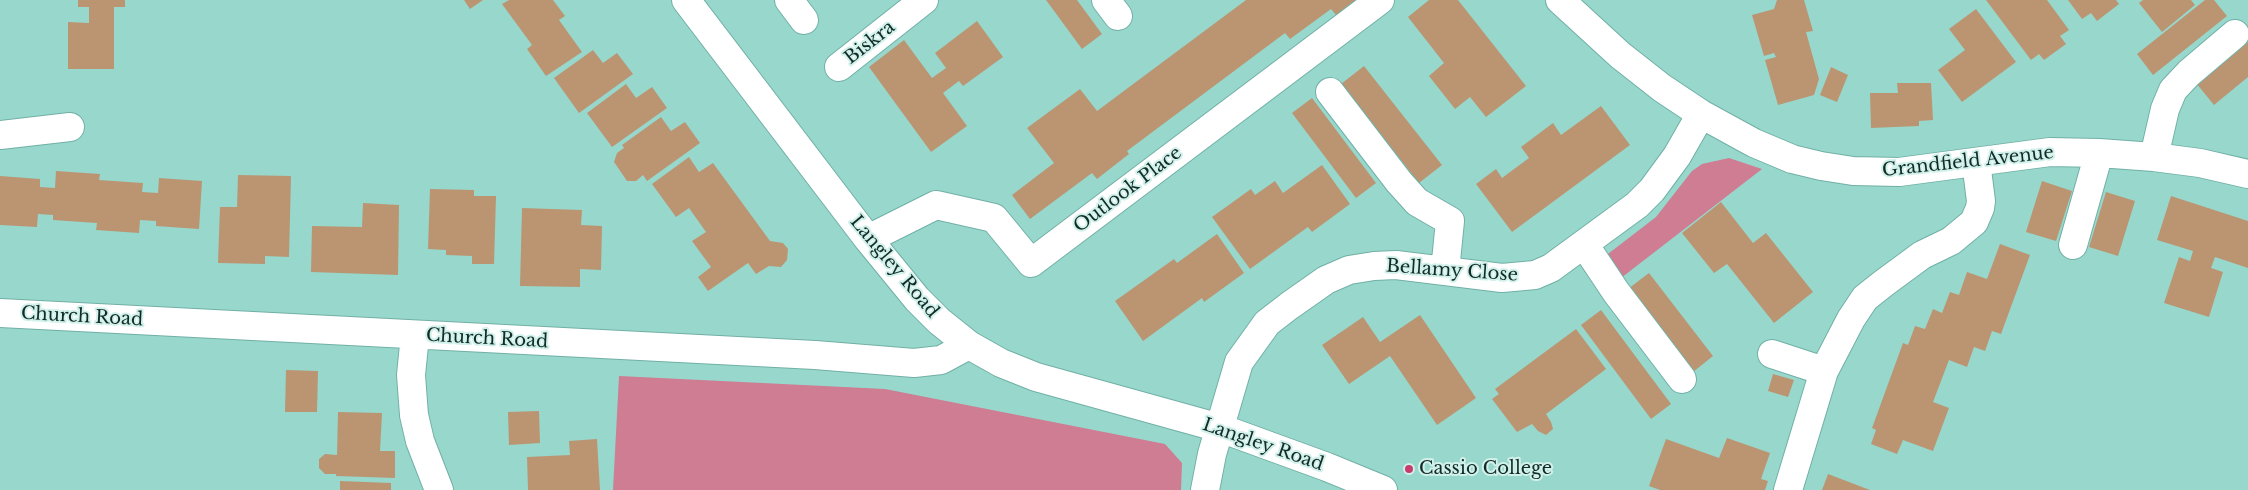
<!DOCTYPE html>
<style>
body{margin:0}
canvas{display:block;background:#97d7cc}
</style>
<canvas width="2248" height="490"></canvas>
<script>
const g = document.querySelector('canvas').getContext('2d');
g.lineJoin = 'round';
function paint(path, color) {
  g.fillStyle = color;
  g.fill(path, 'evenodd');
}
function shape(rows) {
  const path = new Path2D();
  for (const r of rows) {
    path.moveTo(r[0], r[1]);
    for (let i = 2; i < r.length; i += 2) path.lineTo(r[i], r[i + 1]);
  }
  return path;
}
function strokePath(path, color, width, dash) {
  g.strokeStyle = color;
  g.lineWidth = width;
  g.lineCap = dash ? 'butt' : 'round';
  g.setLineDash(dash || []);
  g.stroke(path);
}
function drawText(font, color, halo, rows, align = 'center') {
  g.font = font + ' "Libre Baskerville",serif';
  g.lineWidth = 4;
  g.setLineDash([]);
  g.textBaseline = 'middle';
  g.strokeStyle = halo;
  g.fillStyle = color;
  for (const [text, x, y, turn = 0] of rows) {
    g.save();
    g.translate(x, y);
    g.rotate((+turn || 0) * Math.PI / 180);
    g.textAlign = isNaN(turn) ? turn : align;
    if (halo) g.strokeText(text, 0, 0);
    g.fillText(text, 0, 0);
    g.restore();
  }
}
paint(shape([
 [1729,158,1762,169,1621,278,1604,257,1656,217,1692,171,1702,164],
 [619,376,885,389,1165,444,1182,463,1181,490,613,490]
]), '#ce7d92');
paint(shape([
 [78,0,125,0,125,7,114,7,114,69,68,69,68,22,89,23,89,7,78,7],
 [464,0,483,0,470,9],
 [509,0,553,0,565,16,559,20,582,52,546,76,527,49,532,45,502,4],
 [1046,0,1077,0,1102,34,1082,49],
 [1246,0,1362,0,1341,21,1331,9,1290,39,1285,33,1127,151,1129,154,1097,179,1092,173,1030,219,1012,195,1054,163,1027,128,1080,89,1097,111],
 [1429,0,1458,0,1526,86,1486,117,1470,97,1455,109,1429,76,1444,63,1408,17],
 [1777,0,1804,0,1813,31,1806,32,1819,79,1814,95,1778,105,1765,60,1776,57,1774,53,1764,56,1752,15,1774,9],
 [1986,0,2047,0,2069,30,2060,36,2066,44,2044,60,2039,54,2031,60],
 [2068,0,2116,0,2119,4,2097,21,2091,13,2082,19],
 [2143,0,2191,0,2195,5,2162,32,2139,3],
 [2205,0,2214,0,2227,16,2153,75,2137,54],
 [1976,9,2016,62,1962,102,1938,70,1965,50,1949,29],
 [977,21,1003,57,963,86,959,81,943,93,967,126,931,152,869,67,904,40,932,78,946,68,935,53],
 [2248,42,2248,77,2214,105,2196,83],
 [593,50,603,63,617,53,633,74,579,113,554,78],
 [1364,66,1442,165,1419,183,1341,84],
 [1831,67,1848,75,1837,102,1820,95],
 [1897,83,1931,83,1933,120,1919,121,1919,126,1871,128,1870,93,1898,93],
 [626,84,636,98,652,87,667,108,612,147,587,113],
 [1312,98,1376,183,1356,198,1292,113],
 [1601,106,1630,145,1512,232,1476,184,1496,169,1502,178,1529,158,1521,147,1553,123,1561,135],
 [661,117,671,131,685,122,700,143,647,181,643,175,636,181,627,181,614,162,617,153,624,148,622,145],
 [689,157,699,172,713,163,770,241,783,243,788,249,787,260,781,267,769,266,756,274,748,263,708,291,698,277,711,267,692,241,706,232,689,208,676,217,652,184],
 [1322,165,1350,204,1312,232,1308,227,1250,269,1212,217,1251,189,1255,195,1275,181,1283,193],
 [56,171,100,174,99,180,143,183,142,192,158,193,159,178,202,181,199,229,156,226,156,221,140,220,139,233,96,230,97,223,53,220,53,215,38,214,37,227,0,225,0,176,40,179,40,187,55,188],
 [238,175,291,176,289,257,265,256,265,264,218,263,220,207,237,207],
 [2042,181,2072,191,2056,241,2026,232],
 [430,189,474,190,474,196,496,196,494,264,472,264,472,256,446,255,446,250,428,249],
 [2106,192,2135,201,2118,256,2089,247],
 [2171,196,2248,221,2248,268,2215,257,2211,268,2223,272,2209,317,2164,303,2179,257,2190,261,2193,251,2157,240],
 [1721,202,1753,243,1766,233,1813,292,1774,323,1727,264,1714,273,1682,233],
 [363,203,399,205,398,275,311,272,312,226,362,227],
 [522,208,582,210,581,225,602,226,601,270,580,269,580,287,520,286],
 [1217,234,1244,273,1204,302,1202,298,1143,341,1115,301,1174,259,1177,263],
 [2000,244,2030,255,2001,334,1992,331,1985,351,1974,347,1967,367,1949,360,1933,402,1949,408,1933,451,1903,440,1897,454,1871,444,1876,430,1872,428,1903,343,1908,345,1915,326,1925,329,1933,309,1942,313,1950,292,1959,295,1967,272,1987,279],
 [1649,273,1713,356,1693,372,1628,289],
 [1601,310,1671,404,1651,419,1581,325],
 [1420,315,1476,398,1437,425,1390,356,1349,384,1322,345,1363,317,1380,342],
 [1576,329,1606,369,1546,414,1551,422,1553,429,1546,435,1538,431,1532,424,1517,432,1492,399,1499,394,1495,389],
 [286,370,318,371,317,412,285,412],
 [1773,374,1794,380,1788,397,1768,391],
 [539,411,540,443,509,445,508,412],
 [338,412,382,413,380,451,395,451,395,478,336,476,336,474,325,474,319,468,319,459,325,454,337,455],
 [1727,438,1770,453,1761,479,1768,481,1765,490,1660,490,1649,486,1666,439,1719,458],
 [597,439,600,490,528,490,527,457,570,455,569,441],
 [1828,474,1870,490,1822,490],
 [340,481,391,483,391,490,340,490]
]), '#bb9572');
const minor = shape([
 [686,0,868,239,917,299,939,321,969,345,1001,363,1036,377,1220,428,1327,467,1383,490],
 [789,0,804,20],
 [1106,0,1118,16],
 [1560,0,1620,55,1662,88,1701,114,1754,143,1792,159,1821,166,1853,171,1899,172,2050,152,2099,153,2154,157,2200,163,2248,174],
 [839,67,924,0],
 [1330,92,1399,182,1417,202,1450,221,1445,271],
 [0,135,70,127],
 [2154,157,2165,109,2173,90,2189,73,2235,34],
 [868,239,936,205,994,218,1031,263,1380,0],
 [1584,244,1616,292,1682,379],
 [2073,245,2099,153],
 [0,313,815,355,914,363,941,360,969,345],
 [415,335,411,375,414,415,420,441,439,490],
 [1772,354,1824,371],
 [1205,490,1212,454,1239,362,1267,323,1289,306,1326,280,1349,270,1374,266,1396,265,1502,278,1535,275,1551,268,1637,205,1652,190,1677,156,1701,114],
 [1788,490,1824,371,1851,319,1865,298,1884,283,1922,255,1951,241,1974,222,1980,208,1981,201,1976,162]
]);
strokePath(minor, '#71b0a6', 30);
strokePath(minor, '#fff', 28);
for (const [x, y, r, color] of [
 [1409,469,5,"#c83b6d"]
]) {
  const dot = new Path2D();
  dot.arc(x, y, r, 0, 2 * Math.PI);
  g.fillStyle = color;
  g.fill(dot);
  strokePath(dot, '#d2f1eb', 2);
}
drawText('18px', '#112b27', '#d2f1eb', [
 ["Biskra",870,43,-38],
 ["Grandfield Avenue",1968,162,-6],
 ["Outlook Place",1128,190,-37],
 ["Langley Road",894,267,50],
 ["Bellamy Close",1452,271,4],
 ["Church Road",82,317,3],
 ["Church Road",487,339,3],
 ["Langley Road",1263,445,19]
]);
drawText('18px', '#112b27', '#d2f1eb', [
 ["Cassio College",1419,469]
], 'left');
</script>
